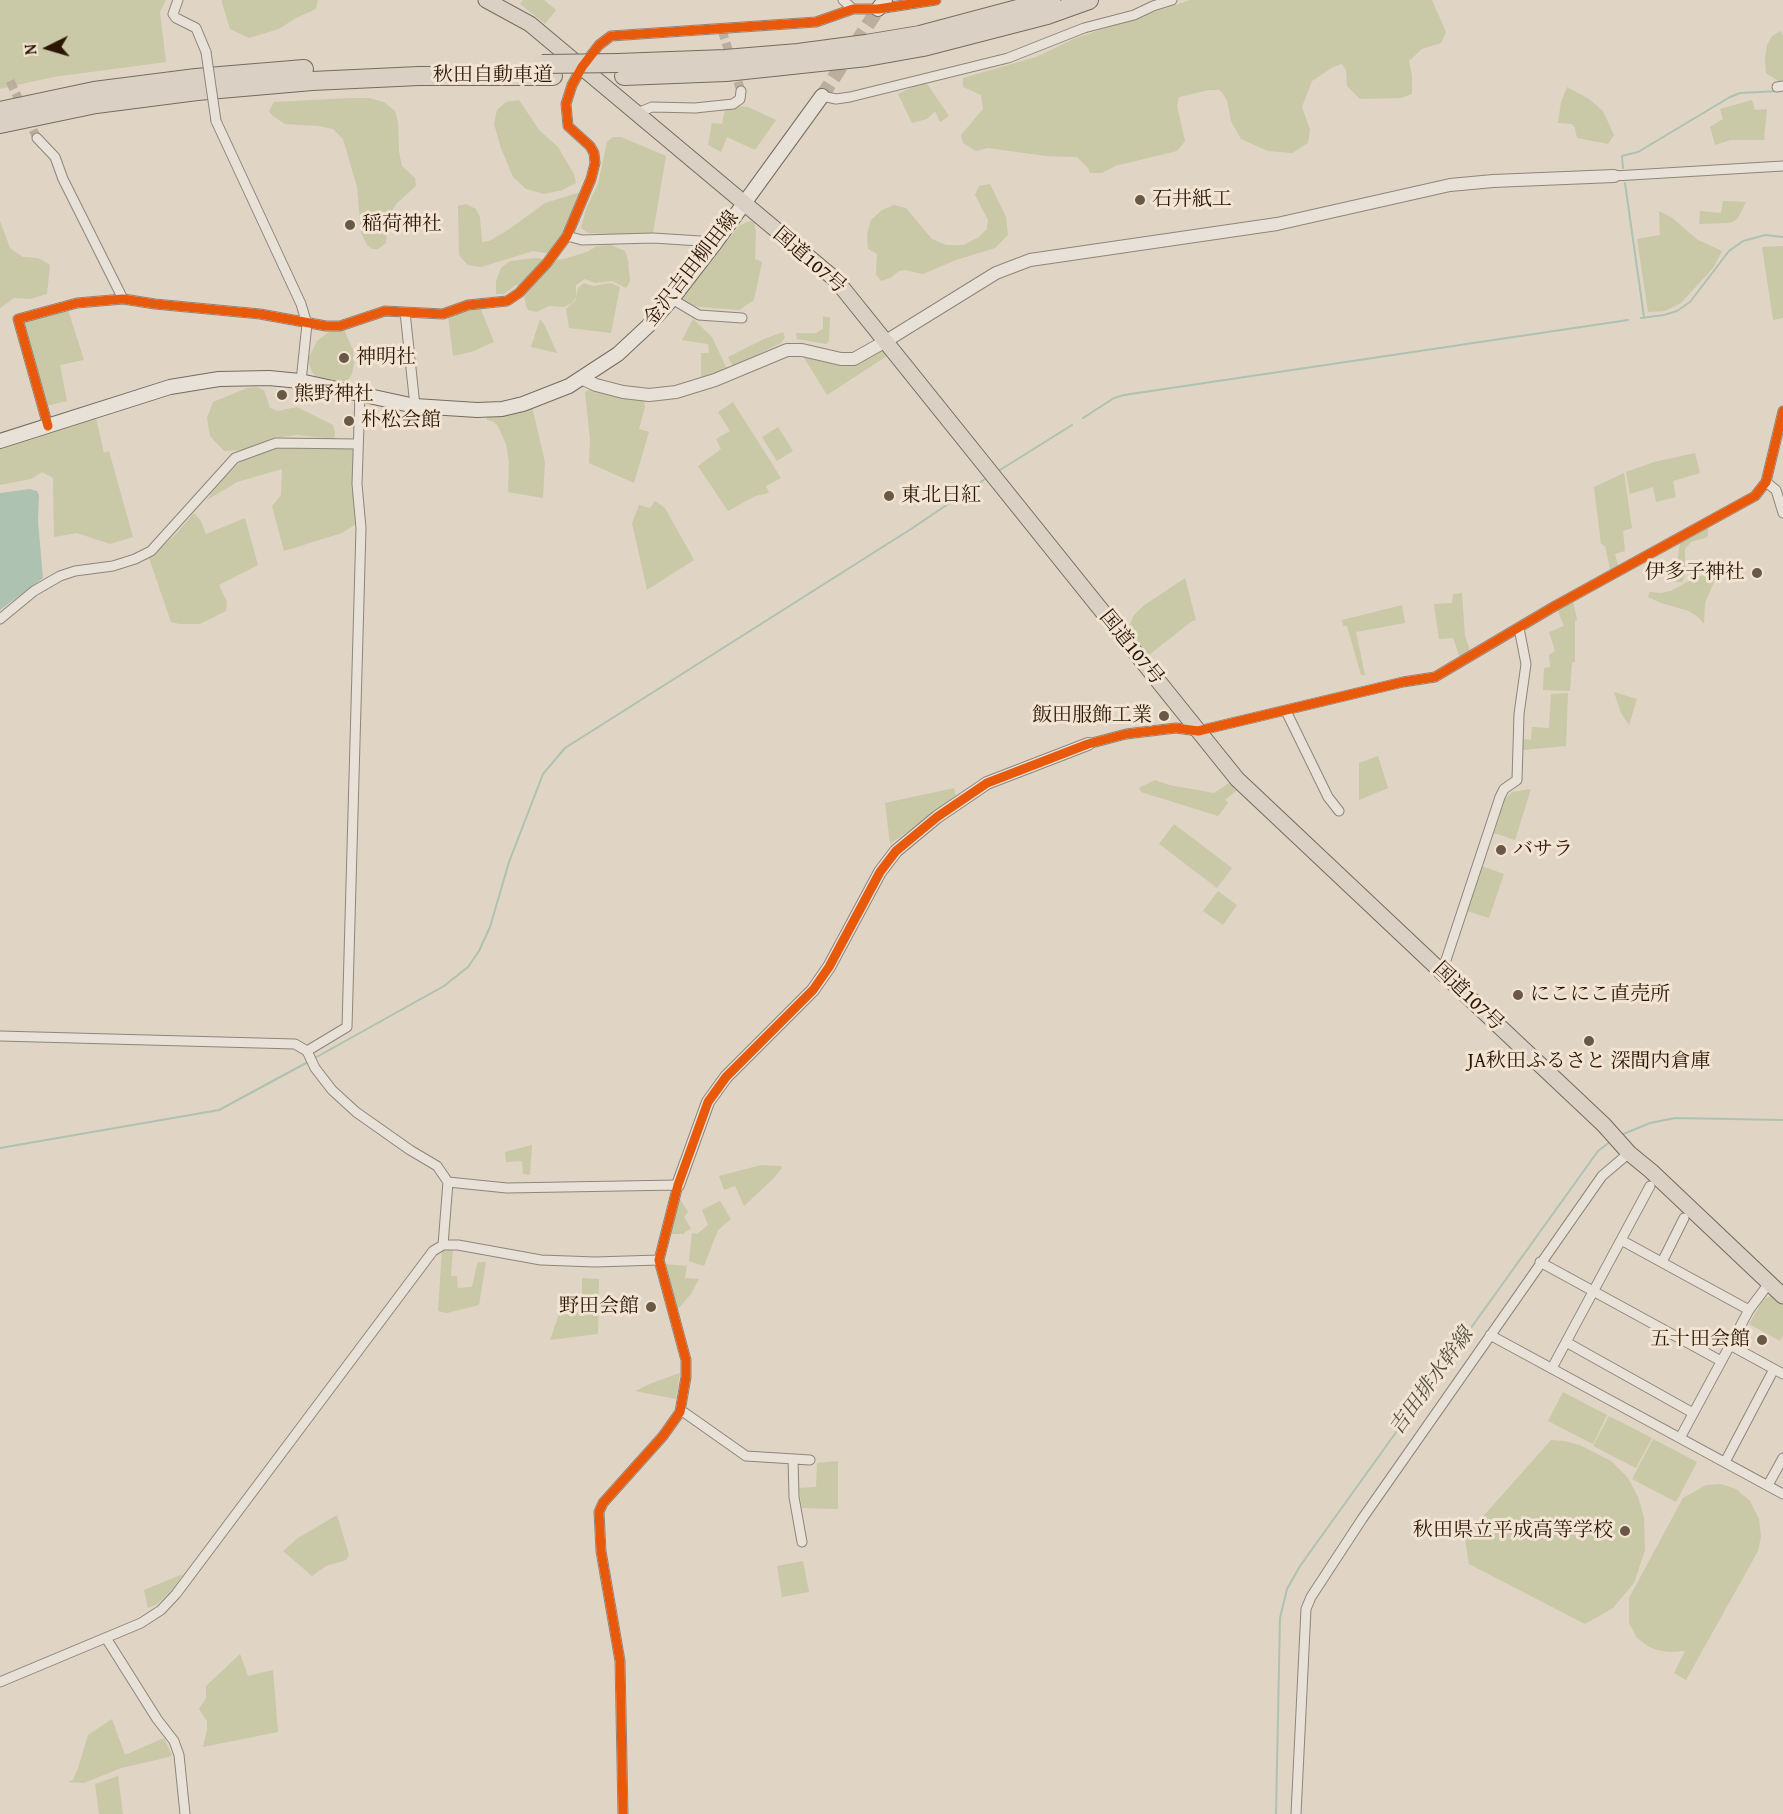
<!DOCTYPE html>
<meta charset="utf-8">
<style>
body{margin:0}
#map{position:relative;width:1783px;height:1814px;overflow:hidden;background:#e0d4c4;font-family:"Gentium Book Plus",serif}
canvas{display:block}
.north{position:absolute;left:18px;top:18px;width:60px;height:60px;-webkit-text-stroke:4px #f2e4d2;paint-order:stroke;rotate:265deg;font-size:16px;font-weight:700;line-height:24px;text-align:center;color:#2a1602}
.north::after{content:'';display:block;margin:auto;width:21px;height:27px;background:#2a1602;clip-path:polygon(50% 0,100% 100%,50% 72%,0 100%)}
</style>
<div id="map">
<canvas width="1783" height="1814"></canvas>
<div class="north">N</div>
</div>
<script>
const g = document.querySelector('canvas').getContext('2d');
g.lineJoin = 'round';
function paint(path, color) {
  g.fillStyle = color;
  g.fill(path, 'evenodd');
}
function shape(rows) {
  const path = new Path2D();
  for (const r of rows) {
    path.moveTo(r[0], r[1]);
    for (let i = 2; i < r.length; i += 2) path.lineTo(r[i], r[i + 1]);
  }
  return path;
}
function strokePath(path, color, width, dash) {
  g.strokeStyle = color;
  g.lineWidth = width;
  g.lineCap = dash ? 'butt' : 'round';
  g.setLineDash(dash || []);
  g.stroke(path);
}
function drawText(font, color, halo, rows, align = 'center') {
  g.font = font + ' "Gentium Book Plus","Noto Serif JP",serif';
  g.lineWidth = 6;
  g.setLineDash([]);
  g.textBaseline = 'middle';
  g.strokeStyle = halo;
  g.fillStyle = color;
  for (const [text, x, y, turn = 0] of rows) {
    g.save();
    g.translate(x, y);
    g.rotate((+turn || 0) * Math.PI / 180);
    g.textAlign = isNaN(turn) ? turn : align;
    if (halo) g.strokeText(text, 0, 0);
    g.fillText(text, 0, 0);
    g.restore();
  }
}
paint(shape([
 [0,0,166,0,160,12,166,62,53,77,0,89],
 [222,0,318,0,316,9,294,19,279,29,249,38,230,29,222,3],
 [523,0,544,0,556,10,545,24,520,4],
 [1190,0,1432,0,1446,32,1441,43,1422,49,1409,61,1412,76,1412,94,1401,98,1360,99,1347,86,1346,70,1342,64,1333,67,1312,81,1302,107,1310,130,1308,143,1292,153,1268,151,1241,139,1231,121,1227,100,1220,90,1209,90,1179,97,1177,106,1185,141,1177,151,1115,166,1102,173,1090,173,1088,168,1077,157,1046,156,988,148,976,151,963,143,961,135,983,109,981,95,963,87,963,78,1036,57,1076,38],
 [1781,31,1783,36,1783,82,1780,82,1766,73,1765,59,1767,45,1772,36],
 [925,81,949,116,940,122,935,111,927,119,912,123,898,94],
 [1567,87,1589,99,1603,111,1614,135,1608,144,1577,138,1575,128,1572,124,1558,123,1561,102],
 [352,98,369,98,384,102,395,111,398,122,399,152,402,166,415,178,416,186,397,203,392,211,388,222,386,243,378,249,372,249,367,245,361,233,357,187,343,139,333,129,318,126,285,124,273,116,269,111,274,102],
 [519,100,539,130,558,147,574,174,576,183,562,190,544,194,526,189,513,177,501,148,494,124,497,110,506,102],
 [1752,100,1755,110,1767,109,1764,140,1731,140,1715,145,1710,127,1723,119,1720,109],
 [735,106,748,107,776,120,755,150,727,137,721,152,708,145,712,123,722,124,725,109],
 [621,137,666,156,653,233,622,235,588,233,581,228,586,209,598,184,607,142,613,137],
 [990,184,1006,217,1008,235,995,248,956,260,923,274,905,270,899,271,890,278,881,281,876,274,877,254,868,249,867,234,871,220,882,210,894,205,906,208,932,239,946,245,963,245,979,237,987,229,988,220,975,195,979,186],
 [581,192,563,236,550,254,533,251,481,267,468,265,462,259,459,254,458,206,466,204,476,209,480,217,482,242,489,241,508,230,545,203],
 [1723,201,1746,202,1738,218,1733,222,1727,223,1699,224,1700,211,1721,213],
 [1659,211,1671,217,1698,240,1722,251,1713,268,1681,303,1665,311,1648,312,1637,239,1660,235],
 [0,221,10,248,23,257,38,258,50,265,47,294,30,299,14,298,0,308],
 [750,221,754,222,756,231,755,259,762,262,754,300,739,310,701,307,690,305,682,299,740,225],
 [611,245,625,251,628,260,630,281,626,288,612,281,595,283,585,279,576,285,576,297,572,303,564,307,549,306,537,312,528,310,526,306,524,295,521,287,516,285,504,294,496,294,496,281,501,268,510,261,535,258,554,260,564,259,587,252,597,246],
 [1783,246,1783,318,1773,320,1762,247],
 [584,283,593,286,611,283,620,287,611,333,569,328,566,309,575,301,578,288],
 [480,307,494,342,471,352,453,356,448,316],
 [68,310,84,360,60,365,67,401,46,406,22,321],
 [823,316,830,318,829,341,826,344,797,339,796,333,816,333,823,329],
 [540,319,545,326,557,353,531,347],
 [693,319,712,337,727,369,701,378,701,353,709,353,708,344,682,340],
 [334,328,344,329,353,350,354,363,352,374,347,381,335,382,316,377,312,372,309,364,309,357,317,341],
 [783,332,785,337,781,343,733,367,728,357,764,339],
 [884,346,890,354,827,395,801,353,838,363],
 [257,387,264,390,270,408,278,411,297,407,333,425,335,433,334,439,296,435,274,438,245,450,224,451,210,436,207,418,213,402,247,388],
 [593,388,644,399,645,407,639,429,649,432,634,483,589,463,590,439,585,392],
 [733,402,781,478,766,486,769,493,755,496,728,511,698,466,721,449,716,439,730,431,718,412],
 [532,407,545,462,543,498,508,492,509,462,506,444,498,426,494,422,487,420,487,415],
 [96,418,104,453,109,451,133,537,110,544,77,533,54,537,53,478,42,472,31,479,0,485,0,446],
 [778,427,793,451,777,461,762,437],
 [285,446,354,447,353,481,356,524,342,533,284,551,272,506,281,495,282,469,237,482,207,500,220,480,245,458,262,451],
 [1695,453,1700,473,1673,481,1676,497,1656,502,1653,487,1630,494,1626,472,1654,462],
 [1624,473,1632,528,1623,531,1625,551,1615,554,1618,565,1610,569,1605,546,1601,544,1594,487],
 [655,501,665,508,694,560,647,590,632,523,639,505,650,508],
 [194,513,201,521,206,534,245,518,258,565,219,585,227,602,226,611,200,624,180,624,171,622,149,558,175,535],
 [1705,528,1708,529,1708,536,1705,538,1691,542,1685,549,1685,576,1682,582,1677,582,1675,577,1680,543,1686,537],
 [1719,570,1705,603,1704,624,1698,617,1689,611,1661,603,1648,597,1650,592,1661,593,1671,591,1694,578],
 [1185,578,1196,620,1192,621,1149,655,1128,629,1134,615,1143,606],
 [1462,593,1465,636,1470,651,1460,658,1453,638,1439,639,1434,604,1452,603,1453,594],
 [1573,601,1577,620,1575,621,1575,662,1572,663,1570,691,1543,690,1544,668,1550,667,1549,655,1555,651,1549,632,1564,626,1557,609],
 [1402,605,1405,623,1356,632,1365,675,1361,675,1347,626,1343,626,1342,620],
 [1614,692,1637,699,1629,725,1621,713],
 [1568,693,1566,746,1523,750,1524,739,1531,740,1532,727,1549,728,1551,694],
 [1378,756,1388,788,1359,800,1359,763],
 [1155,780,1169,785,1214,793,1232,781,1237,790,1225,800,1228,803,1218,816,1141,792,1139,788],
 [954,788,956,798,890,844,885,803],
 [1531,789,1515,840,1494,833,1505,799,1512,792],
 [1174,824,1232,868,1217,888,1159,844],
 [1481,866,1504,874,1489,918,1467,911],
 [1218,891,1237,905,1223,925,1203,911],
 [532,1145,530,1175,523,1174,522,1161,506,1162,505,1152],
 [761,1165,781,1166,782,1168,774,1178,744,1206,735,1186,724,1190,719,1176],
 [680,1199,688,1212,684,1217,691,1229,685,1232,684,1234,669,1234],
 [720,1201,731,1219,718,1230,704,1266,689,1261,692,1233,697,1234,708,1225,702,1210],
 [442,1250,453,1250,451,1276,457,1276,458,1288,472,1287,477,1264,479,1262,486,1262,479,1305,447,1313,438,1311],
 [664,1264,687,1266,685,1278,699,1279,691,1294,677,1310],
 [582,1278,599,1279,598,1334,550,1340,559,1314,582,1312],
 [1773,1295,1783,1303,1783,1335,1780,1341,1749,1324,1764,1299],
 [680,1373,676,1399,635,1391,652,1383],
 [1563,1392,1607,1415,1593,1444,1548,1421],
 [1609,1416,1652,1438,1636,1468,1593,1446],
 [1653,1439,1697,1462,1676,1502,1632,1479],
 [1551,1440,1564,1441,1580,1445,1611,1461,1628,1478,1638,1497,1644,1517,1645,1550,1634,1583,1613,1608,1585,1624,1469,1564,1465,1539,1471,1530],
 [838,1461,838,1509,802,1508,799,1488,816,1487,817,1463],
 [1721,1484,1736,1489,1750,1501,1759,1519,1761,1536,1758,1551,1686,1680,1674,1673,1685,1651,1669,1652,1658,1650,1649,1647,1637,1638,1629,1623,1629,1598,1683,1498,1706,1485],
 [337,1515,349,1555,346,1560,326,1566,312,1576,283,1551,298,1538],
 [803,1561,809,1592,782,1597,777,1566],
 [183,1574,173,1589,157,1604,148,1608,144,1590],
 [240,1654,248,1676,273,1670,278,1732,203,1747,207,1730,207,1721,199,1709,206,1698,206,1686],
 [112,1719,125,1755,164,1738,172,1755,169,1757,121,1768,84,1783,68,1782,73,1780,78,1768,88,1735],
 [118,1776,123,1814,99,1814,95,1784]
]), '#c9c8a7');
paint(shape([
 [30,489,37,491,39,495,38,521,43,578,0,610,0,493]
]), '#aec2b2');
strokePath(shape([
 [1623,168,1622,156,1638,152,1730,97,1740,93,1780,91],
 [1625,183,1644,317],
 [1641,318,1664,315,1677,311,1690,302,1729,251,1743,241,1765,235,1783,237],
 [1083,418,1114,398,1124,395,1628,320],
 [1000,470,1072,425],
 [313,1059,444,986,468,967,479,951,490,927,509,862,543,774,565,748,911,529,985,479],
 [1621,1135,1650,1123,1675,1118,1783,1120],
 [0,1148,219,1110,308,1062],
 [1276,1814,1280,1618,1287,1589,1300,1566,1598,1151,1611,1141]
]), '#aec2b2', 2);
strokePath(shape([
 [722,30,741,91],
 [10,81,37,138]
]), '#bcae9d', 9, [9, 4.5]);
strokePath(shape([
 [822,96,878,9]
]), '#bcae9d', 14, [14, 7]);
const minor = shape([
 [178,0,173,14,176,18,196,28,206,52],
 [843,0,853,9],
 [1777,87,1783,86],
 [822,96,836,99,850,97,1008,58,1084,28,1134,15,1153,6,1172,0],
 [637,113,652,107,695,108,733,104,740,99,741,91],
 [216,121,301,304,307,324,301,381],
 [37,138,55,157,63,179,123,299],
 [1614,176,1783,166],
 [567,236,582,240,653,238,716,242],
 [672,299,699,315,742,318],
 [405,312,415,406],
 [48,426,18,319,77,303,123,299,155,304,260,314,326,326,340,326,385,311,443,314,468,305,507,301,519,293,547,263,567,236,591,179,595,163,594,153,590,146,568,126,566,104,572,85,582,67,599,45,611,36,816,22,853,9,878,9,936,0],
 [1766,482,1776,490,1783,513],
 [0,619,34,591,60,576,75,571,113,566,135,559,151,551,235,458,276,443,358,444],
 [1286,711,1328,797,1339,811],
 [1088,744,1126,734,1176,728,1198,731,1403,682,1435,677,1555,606,1755,496,1766,482,1783,411],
 [1442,972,1500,797,1504,789,1517,780,1519,714,1526,664,1519,628],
 [0,1036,295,1044,307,1051,315,1068,332,1090,356,1112,410,1150,437,1166,448,1182,443,1245],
 [307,1051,347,1027,361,528,357,484,360,395],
 [448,1182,507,1188,678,1185,659,1260,686,1360,686,1377,680,1412,663,1436,603,1503,599,1512,601,1551,620,1661,623,1814],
 [1621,1240,1749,1310],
 [1540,1262,1721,1361],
 [1662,1262,1684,1218],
 [1490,1335,1783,1494],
 [1566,1342,1693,1413],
 [1730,1345,1783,1374],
 [1552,1368,1650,1186],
 [680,1412,685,1413,746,1456,810,1460],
 [1680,1438,1749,1310,1770,1282],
 [793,1459,794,1497,802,1542],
 [1725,1462,1774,1369],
 [1768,1485,1783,1458],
 [106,1638,157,1719,174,1741,179,1755,185,1814],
 [0,1682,141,1623,161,1610,176,1594,433,1251,443,1245,458,1245,541,1260,595,1262,659,1260],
 [1296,1814,1306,1609,1311,1597,1362,1519,1602,1176,1629,1153]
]);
const tertiary = shape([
 [581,378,596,385,623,392,649,395,676,392,715,380,787,350,802,350,841,359,854,359,886,341,996,273,1030,260,1277,224,1450,185,1493,181,1614,176],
 [678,1185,708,1102,726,1077,813,990,829,967,880,872,896,851,937,817,987,783,1088,744]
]);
const secondary = shape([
 [878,9,885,0],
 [0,441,170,387,219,379,269,378,300,381,415,406,477,410,502,409,523,404,569,386,618,354,648,326,672,299,716,242,822,96]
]);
const trunk = shape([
 [486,0,530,24,836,280,1237,779,1604,1125,1629,1153,1651,1171,1783,1296]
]);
const motorway = shape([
 [618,63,725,59,798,53,866,44,920,35,1051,0],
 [624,76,726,72,867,57,923,47,1047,15,1089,0],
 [0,111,94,91,196,78,304,69],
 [0,124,96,104,197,91,312,81,419,76,553,76]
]);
strokePath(minor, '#8f857a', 11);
strokePath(tertiary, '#8f857a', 14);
strokePath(secondary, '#756c60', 16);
strokePath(trunk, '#756c60', 17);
strokePath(motorway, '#756c60', 20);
strokePath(minor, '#e7e1d8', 9);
strokePath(tertiary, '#e7e1d8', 12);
strokePath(secondary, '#e7e1d8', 14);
strokePath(trunk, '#dad1c4', 15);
strokePath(motorway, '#dad1c4', 18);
const minorBridge = shape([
 [206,52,216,121]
]);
const motorwayBridge = shape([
 [542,64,618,63]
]);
strokePath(minorBridge, '#8f857a', 11, []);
strokePath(motorwayBridge, '#756c60', 20, []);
strokePath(minorBridge, '#e7e1d8', 9);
strokePath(motorwayBridge, '#dad1c4', 18);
strokePath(shape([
 [48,426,18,319,77,303,123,299,155,304,260,314,326,326,340,326,385,311,443,314,468,305,507,301,519,293,547,263,567,236,591,179,595,163,594,153,590,146,568,126,566,104,572,85,582,67,599,45,611,36,816,22,853,9,878,9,936,0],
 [623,1814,620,1661,601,1551,599,1512,603,1503,663,1436,680,1412,686,1377,686,1360,659,1260,678,1185,708,1102,726,1077,813,990,829,967,880,872,896,851,937,817,987,783,1088,744,1126,734,1176,728,1198,731,1403,682,1435,677,1555,606,1755,496,1766,482,1783,411]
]), '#e8590c', 9);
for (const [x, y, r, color] of [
 [1140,200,6,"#6a5846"],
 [350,225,6,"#6a5846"],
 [344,358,6,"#6a5846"],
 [282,395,6,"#6a5846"],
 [349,421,6,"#6a5846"],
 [889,496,6,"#6a5846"],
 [1757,573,6,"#6a5846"],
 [1164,716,6,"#6a5846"],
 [1501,850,6,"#6a5846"],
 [1518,995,6,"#6a5846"],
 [1589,1041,6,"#6a5846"],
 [651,1307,6,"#6a5846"],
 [1762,1340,6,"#6a5846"],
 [1625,1531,6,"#6a5846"]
]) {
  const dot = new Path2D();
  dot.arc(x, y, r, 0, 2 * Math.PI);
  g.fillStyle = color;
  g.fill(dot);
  strokePath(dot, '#f2e4d2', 2);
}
drawText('20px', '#2a1602', '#f2e4d2', [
 ["秋田自動車道",493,76],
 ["国道107号",809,261,41],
 ["金沢吉田柳田線",692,269,-52],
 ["国道107号",1131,648,51],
 ["国道107号",1468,997,44]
]);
drawText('20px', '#2a1602', '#f2e4d2', [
 ["石井紙工",1152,200],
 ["稲荷神社",362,225],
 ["神明社",356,358],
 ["熊野神社",294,395],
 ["朴松会館",361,421],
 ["東北日紅",901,496],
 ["伊多子神社",1745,573,"right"],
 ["飯田服飾工業",1152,716,"right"],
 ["バサラ",1513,850],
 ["にこにこ直売所",1530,995],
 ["JA秋田ふるさと 深間内倉庫",1589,1062,"center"],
 ["野田会館",639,1307,"right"],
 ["五十田会館",1750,1340,"right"],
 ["秋田県立平成高等学校",1613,1531,"right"]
], 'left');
drawText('italic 21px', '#514f3d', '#f2e4d2', [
 ["吉田排水幹線",1432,1382,-54]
]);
</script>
